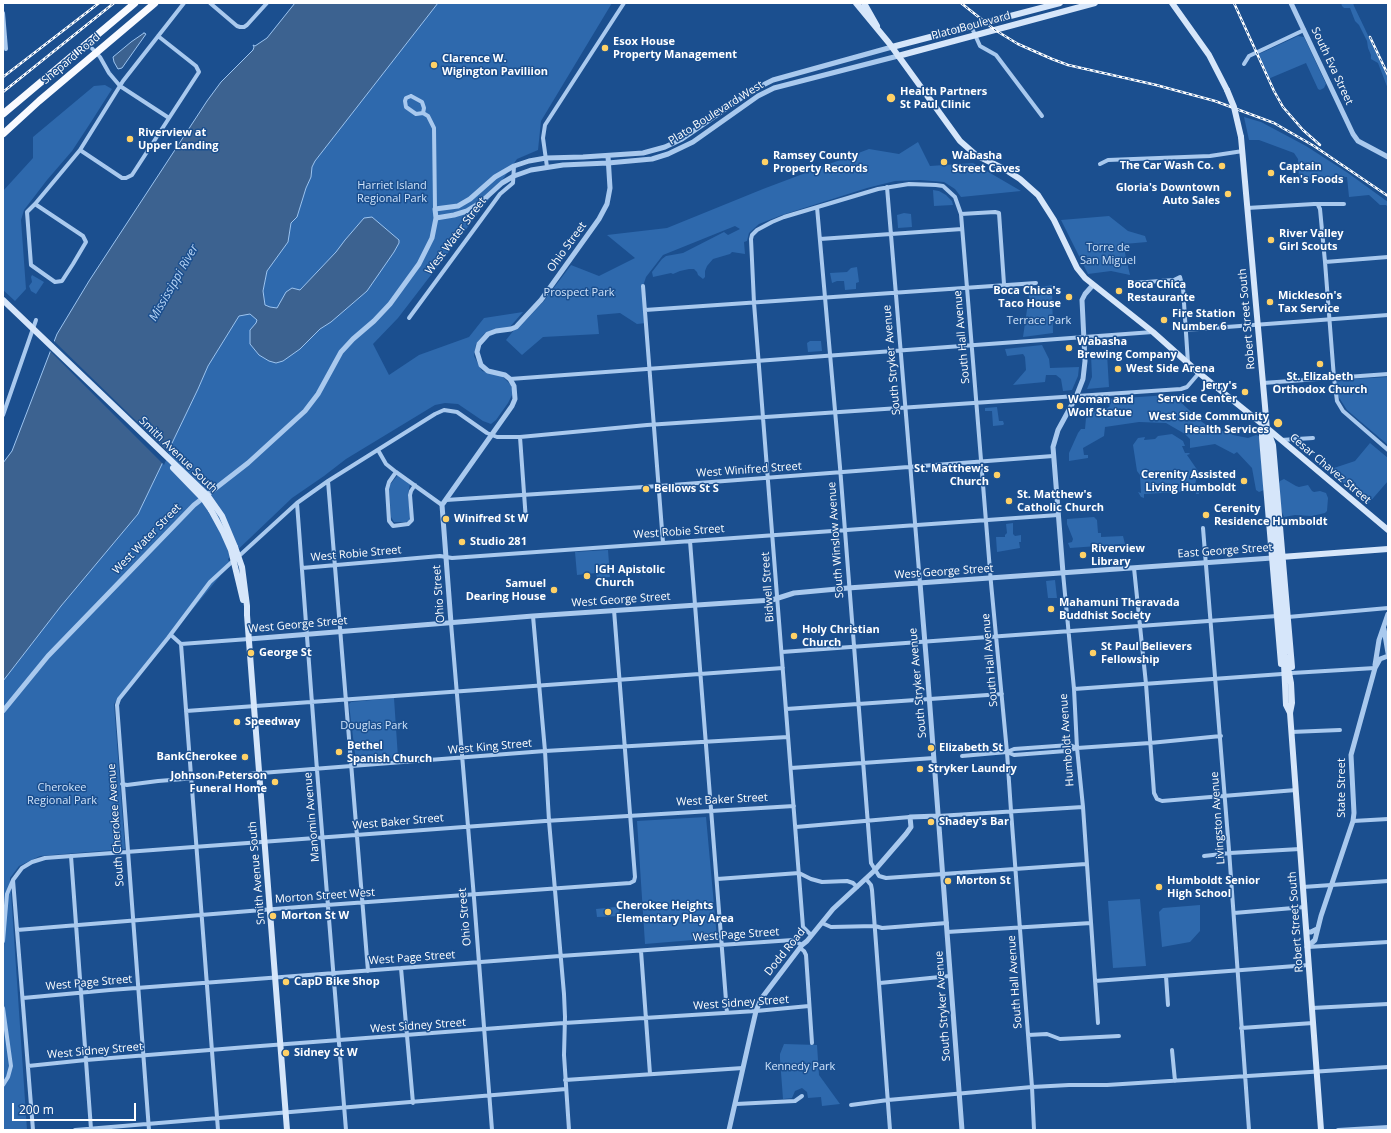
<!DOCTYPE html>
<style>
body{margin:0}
#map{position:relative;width:1391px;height:1133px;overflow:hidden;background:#1b4f8f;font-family:"Open Sans",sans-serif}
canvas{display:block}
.frame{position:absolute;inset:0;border:4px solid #fff;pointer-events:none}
.scale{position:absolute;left:12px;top:1103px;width:124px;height:18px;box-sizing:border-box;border:2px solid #fff;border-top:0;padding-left:5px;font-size:12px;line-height:14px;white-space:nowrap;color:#fff;-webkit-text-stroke:3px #1b4f8f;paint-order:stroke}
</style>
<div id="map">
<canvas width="1391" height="1133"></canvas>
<div class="frame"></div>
<div class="scale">200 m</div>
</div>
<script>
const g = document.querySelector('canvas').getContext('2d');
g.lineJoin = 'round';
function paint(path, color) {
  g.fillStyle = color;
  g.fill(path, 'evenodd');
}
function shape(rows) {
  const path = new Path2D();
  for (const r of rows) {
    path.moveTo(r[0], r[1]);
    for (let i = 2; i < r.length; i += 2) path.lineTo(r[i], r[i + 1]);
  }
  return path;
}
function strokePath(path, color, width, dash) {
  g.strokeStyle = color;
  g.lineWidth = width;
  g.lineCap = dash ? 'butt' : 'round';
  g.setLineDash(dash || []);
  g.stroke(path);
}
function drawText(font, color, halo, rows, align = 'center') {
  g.font = font + ' "Open Sans",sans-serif';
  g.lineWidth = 3;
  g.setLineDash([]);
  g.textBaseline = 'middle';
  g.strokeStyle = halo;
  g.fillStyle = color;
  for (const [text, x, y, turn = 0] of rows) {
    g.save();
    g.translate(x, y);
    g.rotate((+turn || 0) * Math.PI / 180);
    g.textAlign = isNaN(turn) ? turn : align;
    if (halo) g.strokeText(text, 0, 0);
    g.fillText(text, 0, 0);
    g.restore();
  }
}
paint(shape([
 [438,3,612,3,541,121,538,150,517,159,487,202,398,318,373,344,389,375,419,355,469,337,484,318,523,312,509,328,494,330,484,334,476,344,474,356,482,371,502,376,511,385,513,393,508,403,496,420,491,424,483,421,458,404,445,403,435,405,346,459,324,476,292,498,228,559,230,564,114,704,125,849,40,856,19,866,10,878,27,1130,3,1130,3,681,61,606,138,514,198,389,208,366,239,316,263,291,267,271,289,232,291,223,297,217,306,188,311,177,312,167,315,161],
 [1341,3,1353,3,1354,6,1385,71,1388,78,1388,89,1378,63,1371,59,1371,55,1368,48,1367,41,1359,25,1355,21,1350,8,1344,8,1342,6],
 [1298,36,1304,37,1326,84,1324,88,1320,90,1318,89,1306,63,1268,79,1257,55],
 [105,85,112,89,91,122,72,151,47,180,24,210,21,220,26,289,15,301,3,290,3,191,33,158,33,137,94,86],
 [1244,117,1261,122,1306,146,1348,173,1388,202,1388,207,1386,205,1380,205,1369,195,1349,197,1347,177,1299,180,1298,159,1294,153,1259,140,1249,140],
 [918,142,930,166,973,163,1021,191,961,197,955,189,944,182,920,180,895,181,867,188,782,215,759,224,749,233,747,241,744,242,745,254,732,252,730,254,713,259,707,266,705,271,705,277,703,279,698,275,697,272,694,269,689,269,680,271,673,274,671,273,653,277,652,272,662,259,666,256,683,253,724,232,728,235,740,229,735,226,663,255,646,277,643,286,646,323,637,324,620,313,597,315,599,334,543,337,522,355,506,340,514,330,527,319,544,301,571,265,599,276,635,258,607,235,667,228,763,189,869,149,899,154],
 [933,190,939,191,946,195,952,201,953,205,934,206],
 [904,213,911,214,912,227,898,228,897,215],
 [1109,216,1128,231,1145,236,1147,242,1124,244,1125,253,1130,275,1111,271,1088,274,1061,220],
 [857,267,859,282,856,283,856,289,845,290,844,281,837,281,832,283,830,273,847,272,851,268],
 [32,275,44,282,36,294,31,291,29,286,32,282,31,277],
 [1052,285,1053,333,1023,337,1030,289],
 [810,341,821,341,822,351,808,352,807,343],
 [1042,345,1049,359,1050,368,1079,367,1078,376,1072,390,1063,391,1061,379,1056,375,1046,375,1045,382,1013,385,1026,370,1025,357,1023,354,1007,356,1005,349],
 [1107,354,1109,387,1087,389,1092,377,1091,355],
 [1388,377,1388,445,1347,410,1338,396,1337,385,1337,380],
 [1168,395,1174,396,1202,422,1208,426,1233,435,1248,438,1256,435,1259,436,1264,490,1259,492,1256,490,1252,468,1237,452,1234,454,1215,444,1190,448,1190,439,1185,434,1166,423,1139,422,1105,427,1104,436,1083,448,1084,455,1088,455,1088,458,1069,461,1069,453,1078,433,1081,429,1085,429,1086,418,1092,412,1106,409,1110,406,1105,400,1109,399],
 [997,407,999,421,1003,421,1004,424,1003,425,993,426,992,411,985,411,985,408],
 [1172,434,1183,441,1185,446,1182,446,1185,453,1189,453,1190,454,1187,455,1198,471,1195,485,1198,488,1199,494,1196,494,1196,491,1144,494,1144,498,1141,497,1138,492,1141,493,1140,475,1137,471,1133,445,1138,438,1145,437,1144,440,1155,439,1158,436],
 [1370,443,1388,458,1388,481,1368,504,1328,470,1355,461],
 [397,476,399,476,410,484,408,494,410,517,409,521,406,522,394,522,391,517,389,489,389,486],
 [1284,479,1296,486,1299,487,1308,485,1312,491,1314,492,1320,491,1326,493,1328,498,1327,511,1325,513,1312,516,1295,515,1284,517,1281,510,1279,484,1280,481],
 [1094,517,1097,520,1098,533,1101,533,1101,537,1123,536,1125,544,1070,548,1068,543,1072,542,1073,539,1067,524,1067,519],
 [1013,523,1013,534,1015,536,1021,535,1021,542,1019,542,1020,548,997,552,996,537,1005,537,1005,535,1007,533,1006,524],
 [608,550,610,577,597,578,596,573,577,575,575,552],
 [1055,580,1057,598,1048,598,1046,581],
 [394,698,398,758,356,762,349,704,351,702],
 [706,817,717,938,645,944,637,821],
 [1140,899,1146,966,1113,968,1108,901],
 [1200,905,1200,931,1190,942,1162,947,1159,912,1163,908],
 [616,907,619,908,619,914,621,916,597,917,596,909],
 [784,1044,817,1045,819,1075,840,1104,822,1106,821,1097,808,1098,807,1092,802,1088,795,1091,792,1098,783,1099,780,1059,780,1054]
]), '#2e69ad');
const water = shape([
 [295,3,438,3,315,161,312,167,311,177,306,188,297,217,291,223,288,242,267,271,263,291,265,305,270,307,277,308,286,292,292,288,300,290,336,252,345,240,364,218,372,217,399,240,399,243,394,252,367,291,331,322,320,329,300,349,283,361,276,363,269,361,259,355,250,344,250,330,256,323,257,320,250,314,239,316,208,366,198,389,138,514,61,606,3,681,3,463,12,451,57,334,89,281,207,101,221,82,253,50,254,47,253,45,255,46,267,38,295,3],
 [144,33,146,34,122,68,118,69,114,62,113,57,131,42,144,33]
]);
paint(water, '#3c6290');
strokePath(water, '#9cc4f0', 1);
paint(shape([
 [53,340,169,453,164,465,49,350]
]), '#1b4f8f');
strokePath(shape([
 [210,3,237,26,240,27,244,27,247,25,267,3],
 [3,13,6,49],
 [971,26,980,46,996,55,1042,116],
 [87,43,100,57,109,73,120,86,169,118],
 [1244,64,1249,56,1304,30],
 [411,96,422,102,424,108,423,113,416,114,406,107,405,101,406,98,411,96],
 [423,113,428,116,434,128,435,209],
 [80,150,122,178,126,178,132,175,199,72,196,66,158,36],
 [1100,164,1108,160,1210,156,1243,151],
 [547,167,543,138,545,125,624,3],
 [887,187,920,583],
 [35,204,83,236,86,242,73,264,62,281,55,282,31,265,27,212,35,204,80,150,123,81,184,3],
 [1318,205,1320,209,1325,262,1334,378,1337,401,1343,411,1388,450],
 [817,207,840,467,871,863,879,876,886,878,1086,864],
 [1247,208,1314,204,1344,204],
 [961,214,995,212,999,213,1004,284],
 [820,239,962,229],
 [1325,262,1388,257],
 [1133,283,1174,280,1180,277,1183,288,1188,363],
 [643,286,663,543],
 [645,310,1036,283],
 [409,318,492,205,500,194,513,183,514,166],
 [1186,330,1388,315],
 [510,379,1153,332],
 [1263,383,1388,374],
 [3,415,36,320],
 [520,437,526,521],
 [1281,440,1313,438],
 [378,450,386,464,396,472,442,505],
 [396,472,389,482,387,489,389,521,393,526,408,524,412,520,410,495,411,491,415,485],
 [328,481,368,971],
 [446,500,659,486,1053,456],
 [297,503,317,770,346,1130],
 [1203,528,1229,850,1249,1130],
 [690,541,727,1013],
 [239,556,297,503,328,481,435,414,444,410,457,412,487,433,497,437,520,437,647,425,1181,389,1187,387,1199,373],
 [302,568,440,556,452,558,1058,515],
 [1134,568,1146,684,1154,793,1157,799,1162,801,1296,790],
 [1063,573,1074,689,1077,748,1083,807,1098,1023],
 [533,616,545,751,549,821,564,994,565,1017,564,1055,569,1130],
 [1288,617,1388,608],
 [451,623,474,898,492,1130],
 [171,635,181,644],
 [181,644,218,1130],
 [181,644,249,639],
 [782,652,1277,616],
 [1292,673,1375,668],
 [1074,689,1282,674],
 [786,709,1002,694],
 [186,711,783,668],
 [1291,732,1340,730],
 [1007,752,1014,755,1066,751,1077,748,1150,743,1221,736],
 [962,756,1007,752,1014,749,1070,745,1077,748],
 [791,768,934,758],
 [122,784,127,785,158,781,545,751,788,737],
 [938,816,1083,807],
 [1353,821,1388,819],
 [796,827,910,817],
 [71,856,91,1129],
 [1204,856,1230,853,1300,849],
 [717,879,799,873,811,879,822,882,847,881,853,883,857,887],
 [866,879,871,885,872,890,890,1130],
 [13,880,33,1130],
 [1303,887,1388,881],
 [1234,913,1305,907],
 [822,923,831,927,875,926,882,928,947,923],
 [17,930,299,907,630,883,634,881,635,877,614,610],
 [947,932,1091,923],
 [811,935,803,927,754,303,751,239,752,235,757,230,772,222,784,217,878,189,909,184,936,185,943,186,955,197,961,214,991,583,1007,752,1011,811,1032,1087,1034,1130],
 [3,941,7,894,13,880,22,868,32,862,45,858,545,821,794,806],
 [1308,947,1388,942],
 [800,948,804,951,806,955,812,1043],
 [641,951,650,1074],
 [401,968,413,1103],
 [1166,976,1168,1005],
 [1095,981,1309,965],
 [880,983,950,976],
 [23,998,110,990,560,956,793,940,802,945],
 [3,1008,11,1066,8,1077,3,1085],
 [1312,1008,1388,1004],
 [1241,1028,1313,1023],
 [1028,1035,1047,1034,1060,1039,1119,1036],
 [1172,1050,1175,1081],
 [28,1066,86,1060,247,1047,564,1023,756,1011,809,1006],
 [565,1080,743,1068],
 [736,1104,795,1101,802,1096],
 [851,1105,888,1100,1032,1087,1069,1085,1107,1085,1388,1067],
 [75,1130,566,1089],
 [149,1130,117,705,119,699,168,638,210,582,234,560],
 [1338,1130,1388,1127]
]), '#a9c9ee', 4);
strokePath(shape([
 [1291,3,1353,134,1358,141,1388,157],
 [436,218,454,215,467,211,480,203,502,183,514,176,531,170,563,165,608,163,652,159,668,154,693,142,758,96,774,88,898,56],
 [1063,573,1053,447,1058,430,1076,397,1083,379,1085,361,1082,300,1085,294,1093,285],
 [920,583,927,668,962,1130],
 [451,623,442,505,512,406,515,399,514,386,510,379,505,375,488,371,481,365,477,352,479,344,488,334,496,331,511,329,516,327,541,300,599,219,607,204,610,188,608,156],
 [1384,629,1388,653],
 [249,639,533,616,772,600,794,593,848,588,1272,558],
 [1375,665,1379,640,1388,614],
 [3,711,48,656,194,505,248,463,305,411,318,394,341,352,353,339,374,321,390,304,419,264,432,238,436,218,435,209,458,206,470,199,495,177,514,166,529,161,546,158,583,157,643,153,665,147,682,139,753,90,773,80,892,47],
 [1307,932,1311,932,1317,929],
 [1307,947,1315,940,1321,916,1353,821,1354,813,1351,755,1375,668,1380,659,1388,656],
 [729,1130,750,1037,756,1011,761,999,802,945,807,941,833,909,874,871,906,834,911,827,910,817,938,816]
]), '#a9c9ee', 5);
strokePath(shape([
 [856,3,889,43,960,141,976,155,1006,170,1020,179,1038,195,1054,220,1077,268,1085,278,1153,332,1199,373,1267,428,1388,530],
 [864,3,877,26],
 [1172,3,1209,55,1227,90],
 [892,47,1060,3],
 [898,56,1095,3],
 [1241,137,1265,406,1285,651,1284,664,1286,705,1290,713],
 [1267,428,1262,434,1262,438,1281,664],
 [1269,434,1273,445,1292,667],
 [211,510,223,532,231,550,243,600],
 [235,547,242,567,247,606,247,615,254,707,287,1130],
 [1281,557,1388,549],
 [1286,657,1291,683,1292,703,1290,713,1321,1130]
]), '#d6e6fa', 6);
strokePath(shape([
 [3,114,135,3],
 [3,134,39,101,155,3]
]), '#f8faff', 7);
const rail = shape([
 [961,3,995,30,1018,44,1052,59,1068,65,1156,85,1215,101,1274,123,1314,146,1388,196],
 [1234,3,1274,91,1283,107,1303,130,1320,145],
 [1370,37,1388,75],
 [3,77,99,3],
 [3,92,114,3]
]);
strokePath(rail, '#fff', 2.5);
strokePath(rail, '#1b4f8f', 1, [3]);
strokePath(shape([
 [1227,90,1234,107,1241,137],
 [3,300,208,496,222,516,235,547],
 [173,468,204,500,211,510],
 [1273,558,1281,557]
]), '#d6e6fa', 6);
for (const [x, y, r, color] of [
 [605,48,4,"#ffd166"],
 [434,65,4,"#ffd166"],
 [891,98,5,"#ffd166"],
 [130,139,4,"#ffd166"],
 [765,162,4,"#ffd166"],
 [944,162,4,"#ffd166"],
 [1222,166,4,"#ffd166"],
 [1271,173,4,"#ffd166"],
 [1228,194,4,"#ffd166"],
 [1271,240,4,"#ffd166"],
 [1119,291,4,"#ffd166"],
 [1069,297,4,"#ffd166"],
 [1270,302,4,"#ffd166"],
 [1164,320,4,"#ffd166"],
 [1069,348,4,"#ffd166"],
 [1320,364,4,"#ffd166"],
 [1118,369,4,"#ffd166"],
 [1245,392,4,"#ffd166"],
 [1060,406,4,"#ffd166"],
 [1278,423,5,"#ffd166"],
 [997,475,4,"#ffd166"],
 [1244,481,4,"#ffd166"],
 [646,489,4,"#ffd166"],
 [1009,501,4,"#ffd166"],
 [1206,515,4,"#ffd166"],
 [446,519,4,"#ffd166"],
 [462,542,4,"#ffd166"],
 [1083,555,4,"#ffd166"],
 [587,576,4,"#ffd166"],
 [554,590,4,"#ffd166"],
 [1051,609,4,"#ffd166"],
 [794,636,4,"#ffd166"],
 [251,653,4,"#ffd166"],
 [1093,653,4,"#ffd166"],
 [237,722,4,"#ffd166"],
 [931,748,4,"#ffd166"],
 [339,752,4,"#ffd166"],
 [245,757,4,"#ffd166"],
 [920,769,4,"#ffd166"],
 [275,782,4,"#ffd166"],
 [931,822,4,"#ffd166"],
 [948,881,4,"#ffd166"],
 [1159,887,4,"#ffd166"],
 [608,912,4,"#ffd166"],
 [273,916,4,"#ffd166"],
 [286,982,4,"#ffd166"],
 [286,1053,4,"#ffd166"]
]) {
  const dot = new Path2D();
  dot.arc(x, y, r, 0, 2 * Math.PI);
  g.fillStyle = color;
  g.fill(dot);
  strokePath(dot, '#1b4f8f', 1.5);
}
drawText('11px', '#fff', '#1b4f8f', [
 ["Plato Boulevard",971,26,-15],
 ["Shepard Road",71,59,-40],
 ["South Eva Street",1332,66,65],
 ["Plato Boulevard West",716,113,-32],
 ["West Water Street",456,236,-53],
 ["Ohio Street",567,247,-54],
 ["Robert Street South",1247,319,-95],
 ["South Hall Avenue",962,337,-95],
 ["South Stryker Avenue",892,360,-95],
 ["Smith Avenue South",178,455,44],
 ["Cesar Chavez Street",1330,469,40],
 ["West Winifred Street",749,470,-4],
 ["West Robie Street",679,532,-4],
 ["West Water Street",147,539,-46],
 ["South Winslow Avenue",836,540,-94],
 ["East George Street",1225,551,-4],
 ["West Robie Street",356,554,-5],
 ["West George Street",944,572,-4],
 ["Bidwell Street",768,587,-94],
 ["Ohio Street",439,594,-94],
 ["West George Street",621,600,-4],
 ["West George Street",298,625,-5],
 ["South Hall Avenue",990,660,-95],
 ["South Stryker Avenue",918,683,-95],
 ["Humboldt Avenue",1067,740,-94],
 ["West King Street",490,747,-5],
 ["State Street",1342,788,-90],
 ["West Baker Street",722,800,-3],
 ["Manomin Avenue",312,817,-95],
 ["Livingston Avenue",1218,818,-94],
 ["West Baker Street",398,822,-5],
 ["South Cherokee Avenue",116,825,-94],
 ["Smith Avenue South",257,873,-95],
 ["Morton Street West",325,896,-4],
 ["Ohio Street",465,917,-95],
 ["Robert Street South",1296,922,-94],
 ["West Page Street",736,935,-4],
 ["Dodd Road",785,952,-51],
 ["West Page Street",412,958,-4],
 ["South Hall Avenue",1015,982,-94],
 ["West Page Street",89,983,-5],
 ["West Sidney Street",741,1003,-4],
 ["South Stryker Avenue",943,1006,-94],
 ["West Sidney Street",418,1026,-4],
 ["West Sidney Street",95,1051,-5]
]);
drawText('bold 11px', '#fff', '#1b4f8f', [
 ["Esox House",613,42],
 ["Property Management",613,55],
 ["Clarence W.",442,59],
 ["Wigington Paviliion",442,72],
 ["Health Partners",900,92],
 ["St Paul Clinic",900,105],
 ["Riverview at",138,133],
 ["Upper Landing",138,146],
 ["Ramsey County",773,156],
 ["Property Records",773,169],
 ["Wabasha",952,156],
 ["Street Caves",952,169],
 ["The Car Wash Co.",1214,166,"right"],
 ["Captain",1279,167],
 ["Ken's Foods",1279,180],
 ["Gloria's Downtown",1220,188,"right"],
 ["Auto Sales",1220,201,"right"],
 ["River Valley",1279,234],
 ["Girl Scouts",1279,247],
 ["Boca Chica",1127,285],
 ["Restaurante",1127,298],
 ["Boca Chica's",1061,291,"right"],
 ["Taco House",1061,304,"right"],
 ["Mickleson's",1278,296],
 ["Tax Service",1278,309],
 ["Fire Station",1172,314],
 ["Number 6",1172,327],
 ["Wabasha",1077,342],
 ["Brewing Company",1077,355],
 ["West Side Arena",1126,369],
 ["St. Elizabeth",1320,377,"center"],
 ["Orthodox Church",1320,390,"center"],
 ["Jerry's",1237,386,"right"],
 ["Service Center",1237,399,"right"],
 ["Woman and",1068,400],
 ["Wolf Statue",1068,413],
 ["West Side Community",1269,417,"right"],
 ["Health Services",1269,430,"right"],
 ["St. Matthew's",989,469,"right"],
 ["Church",989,482,"right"],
 ["Cerenity Assisted",1236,475,"right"],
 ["Living Humboldt",1236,488,"right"],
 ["Bellows St S",654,489],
 ["St. Matthew's",1017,495],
 ["Catholic Church",1017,508],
 ["Cerenity",1214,509],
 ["Residence Humboldt",1214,522],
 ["Winifred St W",454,519],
 ["Studio 281",470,542],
 ["Riverview",1091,549],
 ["Library",1091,562],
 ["IGH Apistolic",595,570],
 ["Church",595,583],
 ["Samuel",546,584,"right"],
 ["Dearing House",546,597,"right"],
 ["Mahamuni Theravada",1059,603],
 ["Buddhist Society",1059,616],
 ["Holy Christian",802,630],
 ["Church",802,643],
 ["St Paul Believers",1101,647],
 ["Fellowship",1101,660],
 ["George St",259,653],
 ["Speedway",245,722],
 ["Bethel",347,746],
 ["Spanish Church",347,759],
 ["Elizabeth St",939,748],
 ["BankCherokee",237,757,"right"],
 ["Stryker Laundry",928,769],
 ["Johnson Peterson",267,776,"right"],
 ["Funeral Home",267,789,"right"],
 ["Shadey's Bar",939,822],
 ["Morton St",956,881],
 ["Humboldt Senior",1167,881],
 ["High School",1167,894],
 ["Cherokee Heights",616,906],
 ["Elementary Play Area",616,919],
 ["Morton St W",281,916],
 ["CapD Bike Shop",294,982],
 ["Sidney St W",294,1053]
], 'left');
drawText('11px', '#cfe3fa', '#1b4f8f', [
 ["Harriet Island",392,186],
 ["Regional Park",392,199],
 ["Torre de",1108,248],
 ["San Miguel",1108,261],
 ["Prospect Park",579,293],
 ["Terrace Park",1039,321],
 ["Douglas Park",374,726],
 ["Cherokee",62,788],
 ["Regional Park",62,801],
 ["Kennedy Park",800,1067]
]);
drawText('italic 12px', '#b5d3f5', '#1b4f8f', [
 ["Mississippi River",174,283,-60]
]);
</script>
